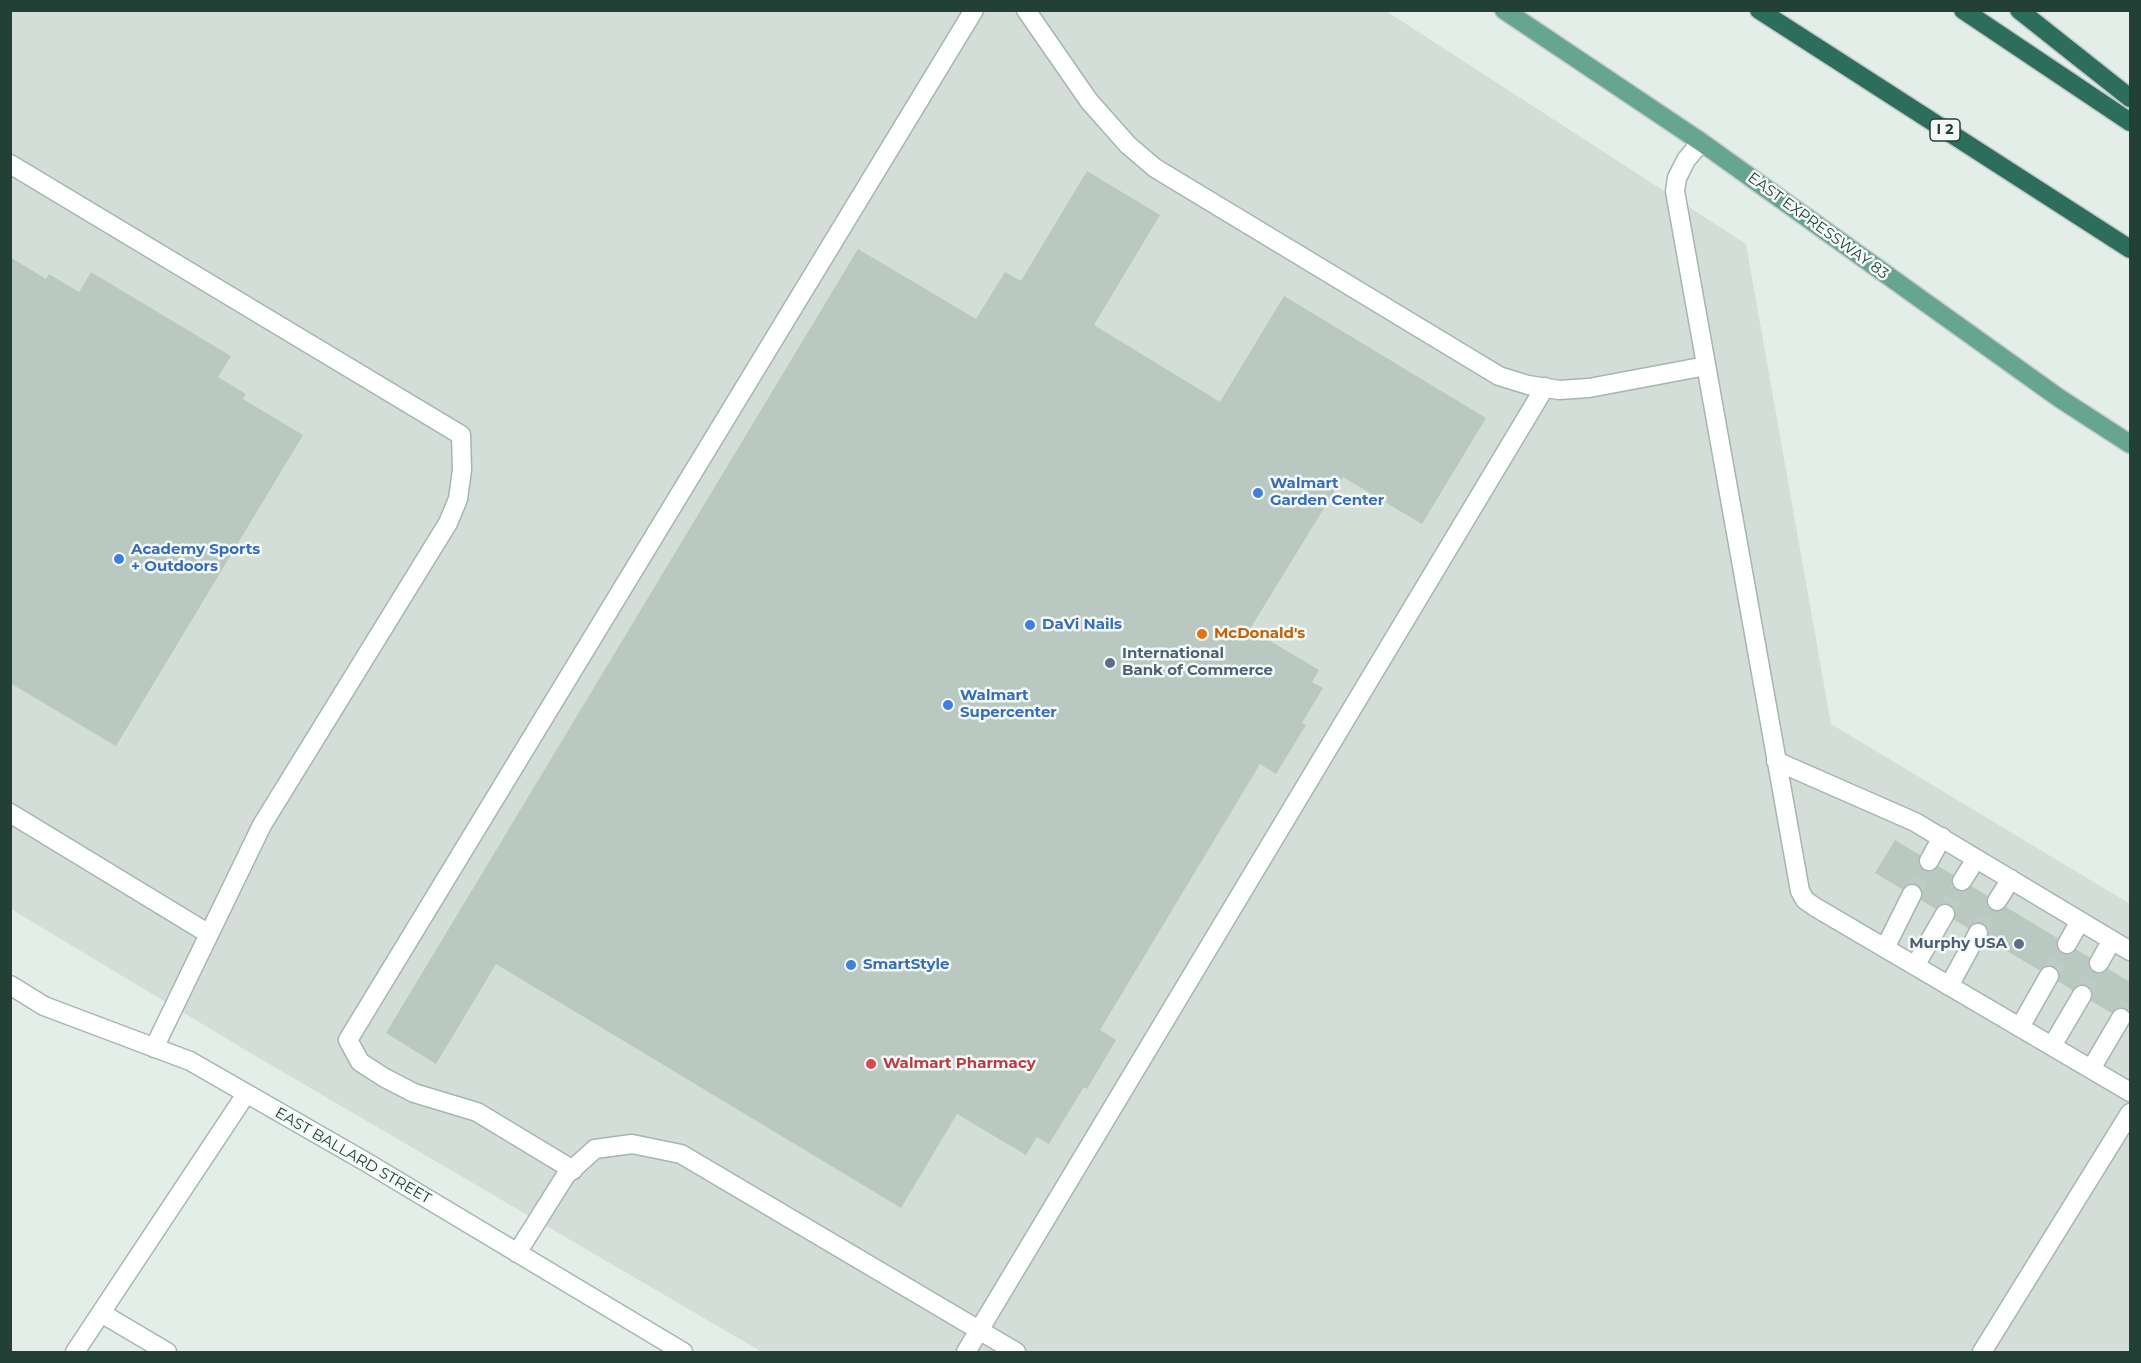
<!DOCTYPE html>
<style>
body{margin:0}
#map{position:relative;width:2141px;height:1363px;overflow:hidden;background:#e4eee8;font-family:Montserrat,sans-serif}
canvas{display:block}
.frame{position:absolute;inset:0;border:12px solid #224036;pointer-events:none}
</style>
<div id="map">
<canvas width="2141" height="1363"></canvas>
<div class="frame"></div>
</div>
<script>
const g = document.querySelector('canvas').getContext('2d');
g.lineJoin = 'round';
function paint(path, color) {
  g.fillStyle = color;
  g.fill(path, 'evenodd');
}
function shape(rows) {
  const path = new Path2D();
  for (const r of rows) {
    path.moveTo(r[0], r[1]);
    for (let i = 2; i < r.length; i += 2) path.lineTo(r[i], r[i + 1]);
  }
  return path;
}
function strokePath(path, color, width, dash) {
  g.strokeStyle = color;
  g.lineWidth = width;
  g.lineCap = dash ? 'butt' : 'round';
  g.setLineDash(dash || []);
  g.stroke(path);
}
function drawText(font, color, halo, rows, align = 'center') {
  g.font = font + ' Montserrat,sans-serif';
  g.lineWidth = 5;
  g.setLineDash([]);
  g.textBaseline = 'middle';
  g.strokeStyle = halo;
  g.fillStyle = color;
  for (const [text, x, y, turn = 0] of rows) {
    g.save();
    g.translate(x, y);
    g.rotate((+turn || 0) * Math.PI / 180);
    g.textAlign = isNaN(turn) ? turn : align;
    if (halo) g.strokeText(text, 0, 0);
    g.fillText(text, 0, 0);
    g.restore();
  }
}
paint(shape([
 [11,11,1386,11,1746,244,1831,724,2130,904,2130,1352,762,1352,247,1051,11,909]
]), '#d2ded7');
paint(shape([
 [1087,171,1160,215,1094,325,1220,402,1284,296,1486,418,1422,524,1343,477,1250,629,1319,670,1312,682,1323,688,1302,723,1306,725,1276,774,1260,764,1100,1030,1116,1040,1087,1089,1084,1087,1049,1144,1037,1137,1026,1155,957,1114,901,1208,496,964,436,1064,386,1033,858,249,976,319,1005,272,1021,281],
 [10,257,46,279,49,274,79,292,91,272,231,356,218,377,246,394,243,399,303,435,116,746,10,683],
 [1895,840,2130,982,2130,1024,1875,873]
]), '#b9c9c1');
strokePath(shape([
 [1912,894,1929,861],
 [1945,914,1962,881],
 [1978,933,1997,901],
 [2049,976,2067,944],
 [2082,995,2099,963],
 [2121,1018,2130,1001]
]), '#bdcbc4', 18, [18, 9]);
const minor = shape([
 [1026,10,1089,101,1128,145,1155,168,1499,376,1528,385,1559,390,1589,388,1706,366],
 [1701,142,1686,160,1677,178,1675,191,1800,891,1805,900,1815,907,2130,1092],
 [10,164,461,435,462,470,458,499,448,523,262,825,154,1048],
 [1776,761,1915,822,2130,951],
 [10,813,209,934],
 [1929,861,1942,837],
 [1962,881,1976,859],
 [1997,901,2011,879],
 [2067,944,2080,921],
 [1885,948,1912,894],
 [2099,963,2112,940],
 [1915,966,1945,914],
 [10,985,44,1006,190,1061,366,1162,683,1352],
 [1949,986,1978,933],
 [2020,1027,2049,976],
 [2052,1046,2082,995],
 [2091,1069,2121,1018],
 [573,1170,477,1112,414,1093,385,1078,360,1062,348,1040,974,10],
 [517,1253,566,1175,595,1149,632,1144,681,1154,1016,1352],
 [101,1313,167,1352],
 [75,1352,246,1094],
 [966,1352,1545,387],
 [1982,1352,2130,1113]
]);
const major = shape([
 [1504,10,1701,142,2059,398,2130,444]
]);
const highway = shape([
 [1759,10,2130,249],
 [1963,10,2130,122],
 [2019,10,2130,98]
]);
strokePath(minor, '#a6b6af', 21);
strokePath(major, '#c1cac7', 21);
strokePath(highway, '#c1cac7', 21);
strokePath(minor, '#fff', 18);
strokePath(major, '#66a590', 18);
strokePath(highway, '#2c6e5b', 18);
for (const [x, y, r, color] of [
 [1258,493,6,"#3f7fe0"],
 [119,559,6,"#3f7fe0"],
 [1030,625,6,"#3f7fe0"],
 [1202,634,6,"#e8710a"],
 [1110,663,6,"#5c6f8a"],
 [948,705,6,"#3f7fe0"],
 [2019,944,6,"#5c6f8a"],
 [851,965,6,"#3f7fe0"],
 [871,1064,6,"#e0444e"]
]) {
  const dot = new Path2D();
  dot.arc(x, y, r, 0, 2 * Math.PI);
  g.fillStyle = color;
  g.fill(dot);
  strokePath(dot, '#f4faf7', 2);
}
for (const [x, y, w] of [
 [1945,130,30]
]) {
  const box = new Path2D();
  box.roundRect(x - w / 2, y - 11, w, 22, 4.5);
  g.fillStyle = '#f4faf7';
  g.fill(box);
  strokePath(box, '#224036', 1.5);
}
drawText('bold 14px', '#224036', null, [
 ["I 2",1945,130]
]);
drawText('15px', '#224036', '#f4faf7', [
 ["EAST EXPRESSWAY 83",1818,226,36],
 ["EAST BALLARD STREET",353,1156,30]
]);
drawText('bold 15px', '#366cbe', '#f4faf7', [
 ["Walmart",1270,484],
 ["Garden Center",1270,501],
 ["Academy Sports",131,550],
 ["+ Outdoors",131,567],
 ["DaVi Nails",1042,625],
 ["Walmart",960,696],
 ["Supercenter",960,713],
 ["SmartStyle",863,965]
], 'left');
drawText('bold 15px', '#c56008', '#f4faf7', [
 ["McDonald's",1214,634]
], 'left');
drawText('bold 15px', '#4e5e75', '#f4faf7', [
 ["International",1122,654],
 ["Bank of Commerce",1122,671],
 ["Murphy USA",2007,944,"right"]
], 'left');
drawText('bold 15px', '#be3a42', '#f4faf7', [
 ["Walmart Pharmacy",883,1064]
], 'left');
</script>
